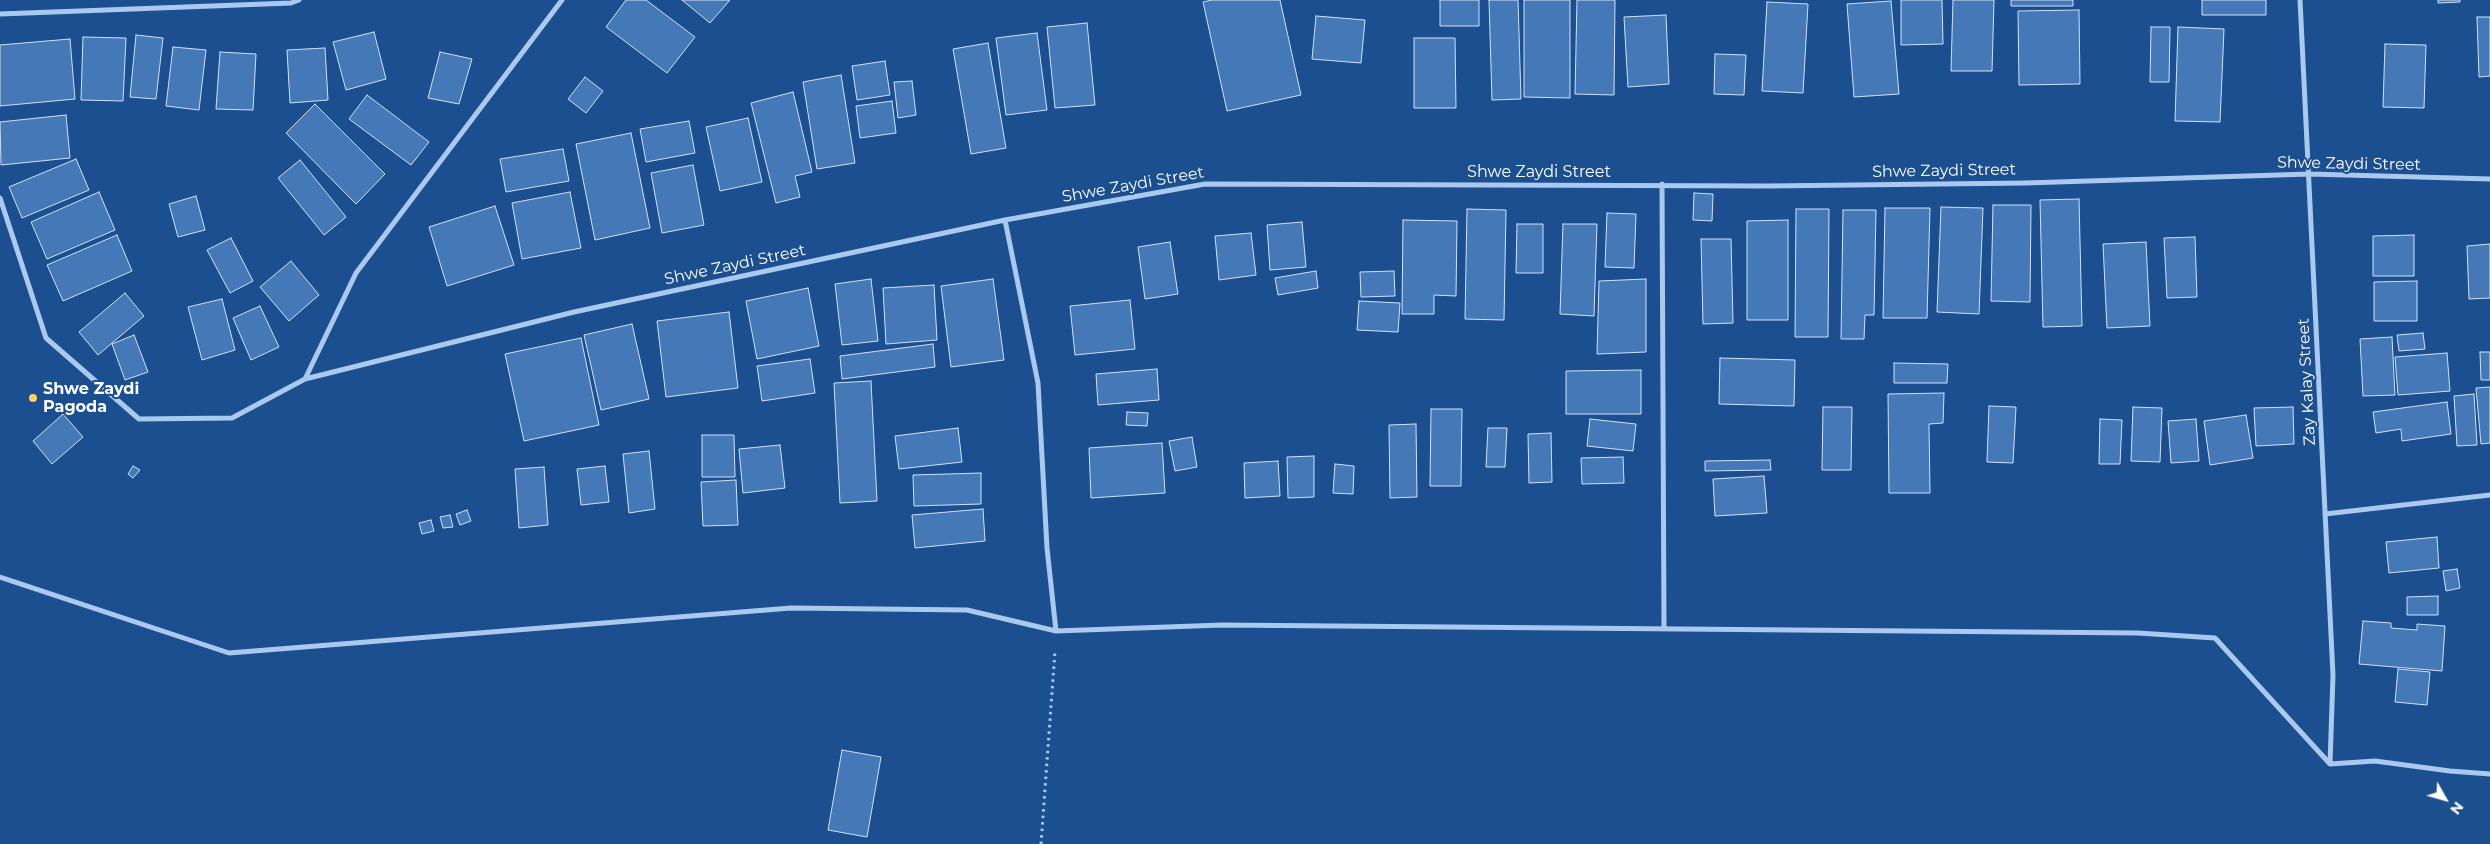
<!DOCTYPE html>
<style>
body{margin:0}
#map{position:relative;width:2490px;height:844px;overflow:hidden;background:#1b4f8f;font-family:Montserrat,sans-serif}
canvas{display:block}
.north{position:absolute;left:2420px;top:774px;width:50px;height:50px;-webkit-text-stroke:4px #1b4f8f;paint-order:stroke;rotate:128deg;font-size:14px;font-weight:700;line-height:20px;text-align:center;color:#fff}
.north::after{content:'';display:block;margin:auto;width:18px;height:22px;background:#fff;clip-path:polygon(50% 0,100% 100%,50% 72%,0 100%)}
</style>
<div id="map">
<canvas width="2490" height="844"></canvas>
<div class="north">N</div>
</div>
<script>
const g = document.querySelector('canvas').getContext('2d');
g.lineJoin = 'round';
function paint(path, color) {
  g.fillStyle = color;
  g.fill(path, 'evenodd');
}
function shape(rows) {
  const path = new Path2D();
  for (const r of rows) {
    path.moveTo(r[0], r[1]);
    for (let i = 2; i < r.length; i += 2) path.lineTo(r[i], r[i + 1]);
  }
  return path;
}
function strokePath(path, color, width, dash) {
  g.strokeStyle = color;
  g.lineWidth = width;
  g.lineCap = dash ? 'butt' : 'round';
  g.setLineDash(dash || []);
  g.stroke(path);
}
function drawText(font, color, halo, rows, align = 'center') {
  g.font = font + ' Montserrat,sans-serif';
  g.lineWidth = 4;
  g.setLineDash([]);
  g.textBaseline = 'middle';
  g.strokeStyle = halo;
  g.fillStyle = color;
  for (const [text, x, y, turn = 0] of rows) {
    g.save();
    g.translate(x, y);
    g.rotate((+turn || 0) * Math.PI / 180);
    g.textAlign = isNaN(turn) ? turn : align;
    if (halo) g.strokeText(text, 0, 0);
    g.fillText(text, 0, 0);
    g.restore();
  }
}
const building = shape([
 [626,0,646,0,695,37,667,73,606,27,626,0],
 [682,0,730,0,710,23,682,0],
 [1212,0,1280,0,1301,95,1227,111,1203,2,1212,0],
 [1440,0,1479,0,1479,26,1440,26,1440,0],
 [1489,0,1518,0,1521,99,1492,100,1489,0],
 [1524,0,1570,0,1570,98,1524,97,1524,0],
 [1577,0,1615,0,1614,95,1575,94,1577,0],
 [1901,0,1942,0,1943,44,1901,45,1901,0],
 [1953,0,1994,0,1992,71,1951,71,1953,0],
 [2011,0,2073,0,2073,6,2011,6,2011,0],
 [2202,0,2266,0,2266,15,2202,15,2202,0],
 [2438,0,2460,0,2460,2,2438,3,2438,0],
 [1891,1,1899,94,1854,97,1847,4,1891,1],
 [1767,2,1808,4,1803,93,1762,91,1767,2],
 [2079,10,2080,84,2019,85,2018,11,2079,10],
 [1666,15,1669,84,1628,87,1624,17,1666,15],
 [1316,16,1365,20,1361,63,1312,59,1316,16],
 [2477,17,2490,17,2490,76,2479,77,2477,17],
 [1087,23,1095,105,1055,108,1047,27,1087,23],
 [2151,27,2170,27,2169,82,2150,82,2151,27],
 [2178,27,2224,29,2220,122,2175,121,2178,27],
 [374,32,386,79,346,90,333,42,374,32],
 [1037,33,1047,110,1006,115,996,38,1037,33],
 [136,35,163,38,156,99,130,97,136,35],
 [83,37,126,38,123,101,81,100,83,37],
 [1414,38,1455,38,1456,108,1414,108,1414,38],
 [70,39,75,99,0,106,0,45,70,39],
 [988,43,1006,148,971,154,953,49,988,43],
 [2385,44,2426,45,2424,108,2383,107,2385,44],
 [173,47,206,50,199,110,166,106,173,47],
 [325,48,328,100,290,103,287,50,325,48],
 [220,52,256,54,253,110,216,109,220,52],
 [440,52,472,59,459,104,428,98,440,52],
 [1715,54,1746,55,1744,95,1714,94,1715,54],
 [885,61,890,95,857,100,852,66,885,61],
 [841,75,855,163,817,169,803,82,841,75],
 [585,77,603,91,586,113,568,99,585,77],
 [912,81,916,115,898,118,894,82,912,81],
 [793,92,812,172,795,176,800,197,776,203,751,103,793,92],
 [367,95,429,142,411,165,349,119,367,95],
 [892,101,896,133,860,138,856,106,892,101],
 [315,104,385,174,356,204,286,133,315,104],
 [66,115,70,158,1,165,0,122,66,115],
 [748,118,762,182,720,191,706,127,748,118],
 [689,121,695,153,646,162,640,129,689,121],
 [631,133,650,228,595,240,576,144,631,133],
 [563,149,569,181,506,192,500,159,563,149],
 [76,159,89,190,22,218,9,187,76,159],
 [300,160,346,217,324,235,278,178,300,160],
 [693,165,704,225,662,233,651,173,693,165],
 [99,192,115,230,47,259,31,222,99,192],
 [570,192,581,248,522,259,512,203,570,192],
 [1694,193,1713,194,1712,221,1693,220,1694,193],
 [196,196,205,230,178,237,169,204,196,196],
 [2079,199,2082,326,2043,327,2040,200,2079,199],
 [1993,205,2031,205,2030,302,1991,301,1993,205],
 [495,206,514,265,447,286,429,227,495,206],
 [1941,207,1983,208,1979,314,1937,312,1941,207],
 [1885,208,1930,208,1927,318,1883,318,1885,208],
 [1467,209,1506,210,1504,320,1465,319,1467,209],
 [1796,209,1829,209,1828,337,1795,337,1796,209],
 [1843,210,1876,210,1874,315,1865,315,1864,339,1841,339,1843,210],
 [1607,213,1636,214,1634,268,1605,267,1607,213],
 [1403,220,1457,221,1456,296,1434,295,1434,314,1402,314,1403,220],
 [1788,220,1788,320,1747,320,1747,221,1788,220],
 [1302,222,1306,267,1270,270,1267,225,1302,222],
 [1517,224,1543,224,1543,273,1516,273,1517,224],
 [1563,224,1597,224,1594,316,1560,314,1563,224],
 [1251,233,1256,275,1219,280,1215,236,1251,233],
 [117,235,132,271,63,301,47,265,117,235],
 [2414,235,2414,276,2373,276,2373,236,2414,235],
 [2195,237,2197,297,2167,298,2164,238,2195,237],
 [231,238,253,281,230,293,207,250,231,238],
 [1701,239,1731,239,1733,323,1703,324,1701,239],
 [1170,242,1178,294,1145,299,1138,247,1170,242],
 [2146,242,2150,326,2107,328,2103,244,2146,242],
 [2490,244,2490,298,2469,299,2467,246,2490,244],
 [291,261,319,295,289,321,260,287,291,261],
 [1316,271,1318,288,1278,295,1275,278,1316,271],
 [1394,271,1395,296,1361,297,1360,272,1394,271],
 [871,279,878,341,842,345,835,284,871,279],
 [993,279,1004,360,951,367,941,286,993,279],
 [1646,279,1646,352,1597,354,1599,281,1646,279],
 [2417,281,2417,321,2374,321,2374,282,2417,281],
 [934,285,937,340,886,344,883,288,934,285],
 [808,288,819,346,757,359,746,301,808,288],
 [125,293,144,316,98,355,79,332,125,293],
 [222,299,235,350,202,360,188,307,222,299],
 [1130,300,1135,349,1075,355,1070,306,1130,300],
 [1359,301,1400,303,1398,332,1357,330,1359,301],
 [260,306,279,347,251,360,233,318,260,306],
 [729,312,738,388,666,397,657,321,729,312],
 [632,324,649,399,601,410,584,335,632,324],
 [2423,333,2425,349,2399,351,2397,335,2423,333],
 [134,335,148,372,125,380,112,344,134,335],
 [2392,337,2395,395,2363,396,2360,339,2392,337],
 [581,338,599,425,524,441,505,354,581,338],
 [933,344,935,367,842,379,840,356,933,344],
 [2480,352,2490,352,2490,380,2481,380,2480,352],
 [2447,353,2450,391,2398,395,2395,357,2447,353],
 [1720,358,1795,360,1794,406,1719,404,1720,358],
 [810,359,815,393,762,401,757,366,810,359],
 [1894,363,1948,364,1947,383,1894,383,1894,363],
 [1157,369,1159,400,1098,405,1096,374,1157,369],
 [1641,370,1641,414,1566,414,1566,371,1641,370],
 [871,381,877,501,840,503,834,383,871,381],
 [2490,387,2490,443,2481,444,2476,388,2490,387],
 [1944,393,1943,423,1929,424,1930,493,1889,493,1888,394,1944,393],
 [2474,394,2477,445,2457,446,2454,396,2474,394],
 [2447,402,2451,434,2402,441,2401,429,2376,433,2373,412,2447,402],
 [1989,406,2016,407,2013,463,1987,462,1989,406],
 [1823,407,1852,407,1851,470,1822,470,1823,407],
 [2133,407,2162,408,2160,462,2131,461,2133,407],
 [2293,407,2294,444,2256,446,2254,408,2293,407],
 [1431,409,1462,409,1461,486,1430,486,1431,409],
 [1127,412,1148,413,1147,426,1126,425,1127,412],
 [63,414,83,437,52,464,33,441,63,414],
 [2246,415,2253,458,2210,465,2204,421,2246,415],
 [1590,419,1636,424,1633,451,1587,446,1590,419],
 [2100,419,2122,420,2120,464,2099,464,2100,419],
 [2196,419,2199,461,2171,463,2168,421,2196,419],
 [1416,424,1417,497,1390,498,1389,425,1416,424],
 [958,428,962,462,899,469,895,436,958,428],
 [1488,428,1507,428,1505,467,1486,467,1488,428],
 [1551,433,1552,482,1529,483,1528,434,1551,433],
 [702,435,734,435,735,477,702,477,702,435],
 [1192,437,1197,467,1175,471,1169,441,1192,437],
 [1162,443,1165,493,1091,498,1089,448,1162,443],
 [780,445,785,488,743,493,739,449,780,445],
 [649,451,655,509,629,513,623,454,649,451],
 [1314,456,1314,497,1288,498,1287,457,1314,456],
 [1623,457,1624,483,1582,484,1581,458,1623,457],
 [1770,460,1771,470,1705,471,1705,461,1770,460],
 [1278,461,1280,496,1245,498,1244,463,1278,461],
 [1335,464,1354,466,1353,494,1333,493,1335,464],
 [133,466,140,470,133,478,128,474,133,466],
 [605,466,609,502,581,505,577,469,605,466],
 [544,467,548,525,519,528,515,469,544,467],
 [981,473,981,504,914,506,913,475,981,473],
 [1764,476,1767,513,1715,516,1713,479,1764,476],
 [736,480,738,525,703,526,701,482,736,480],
 [983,509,985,541,915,548,912,515,983,509],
 [467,510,471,521,460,525,456,514,467,510],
 [450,515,453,527,443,528,440,517,450,515],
 [431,520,434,531,422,534,419,523,431,520],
 [2437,537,2439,568,2389,573,2386,542,2437,537],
 [2457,569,2460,588,2446,591,2443,571,2457,569],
 [2438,596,2438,615,2407,615,2407,597,2438,596],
 [2363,621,2391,623,2391,628,2417,630,2417,624,2445,626,2442,671,2359,664,2363,621],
 [2398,669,2430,672,2427,705,2395,702,2398,669],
 [842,750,881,757,867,837,828,830,842,750]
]);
paint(building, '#4478b7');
strokePath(building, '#cfe3fa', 1);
strokePath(shape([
 [1041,844,1055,651]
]), '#a9c9ee', 3, [2.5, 4]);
strokePath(shape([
 [2300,0,2333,675,2330,764],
 [0,14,291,3,299,0],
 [1662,184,1664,629],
 [0,198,46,338,139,419,232,418,305,379,574,312,1005,220,1205,184,1768,186,2025,183,2310,174,2490,179],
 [1005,220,1038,383,1047,548,1056,631],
 [305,379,356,273,562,0],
 [2325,514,2490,495],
 [0,577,229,653,791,608,967,610,1056,631,1222,625,2138,633,2215,638,2330,764,2375,761,2450,771,2490,774]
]), '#a9c9ee', 5);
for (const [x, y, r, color] of [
 [33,398,5,"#ffd166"]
]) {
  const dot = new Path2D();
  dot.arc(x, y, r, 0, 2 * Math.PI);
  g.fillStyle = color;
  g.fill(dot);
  strokePath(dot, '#1b4f8f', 2);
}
drawText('16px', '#fff', '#1b4f8f', [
 ["Shwe Zaydi Street",2349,164,1],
 ["Shwe Zaydi Street",1944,171,-1],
 ["Shwe Zaydi Street",1539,172],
 ["Shwe Zaydi Street",1133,185,-10],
 ["Shwe Zaydi Street",735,265,-12],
 ["Zay Kalay Street",2307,382,-93]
]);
drawText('bold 16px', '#fff', '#1b4f8f', [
 ["Shwe Zaydi",43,389],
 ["Pagoda",43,407]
], 'left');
</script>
